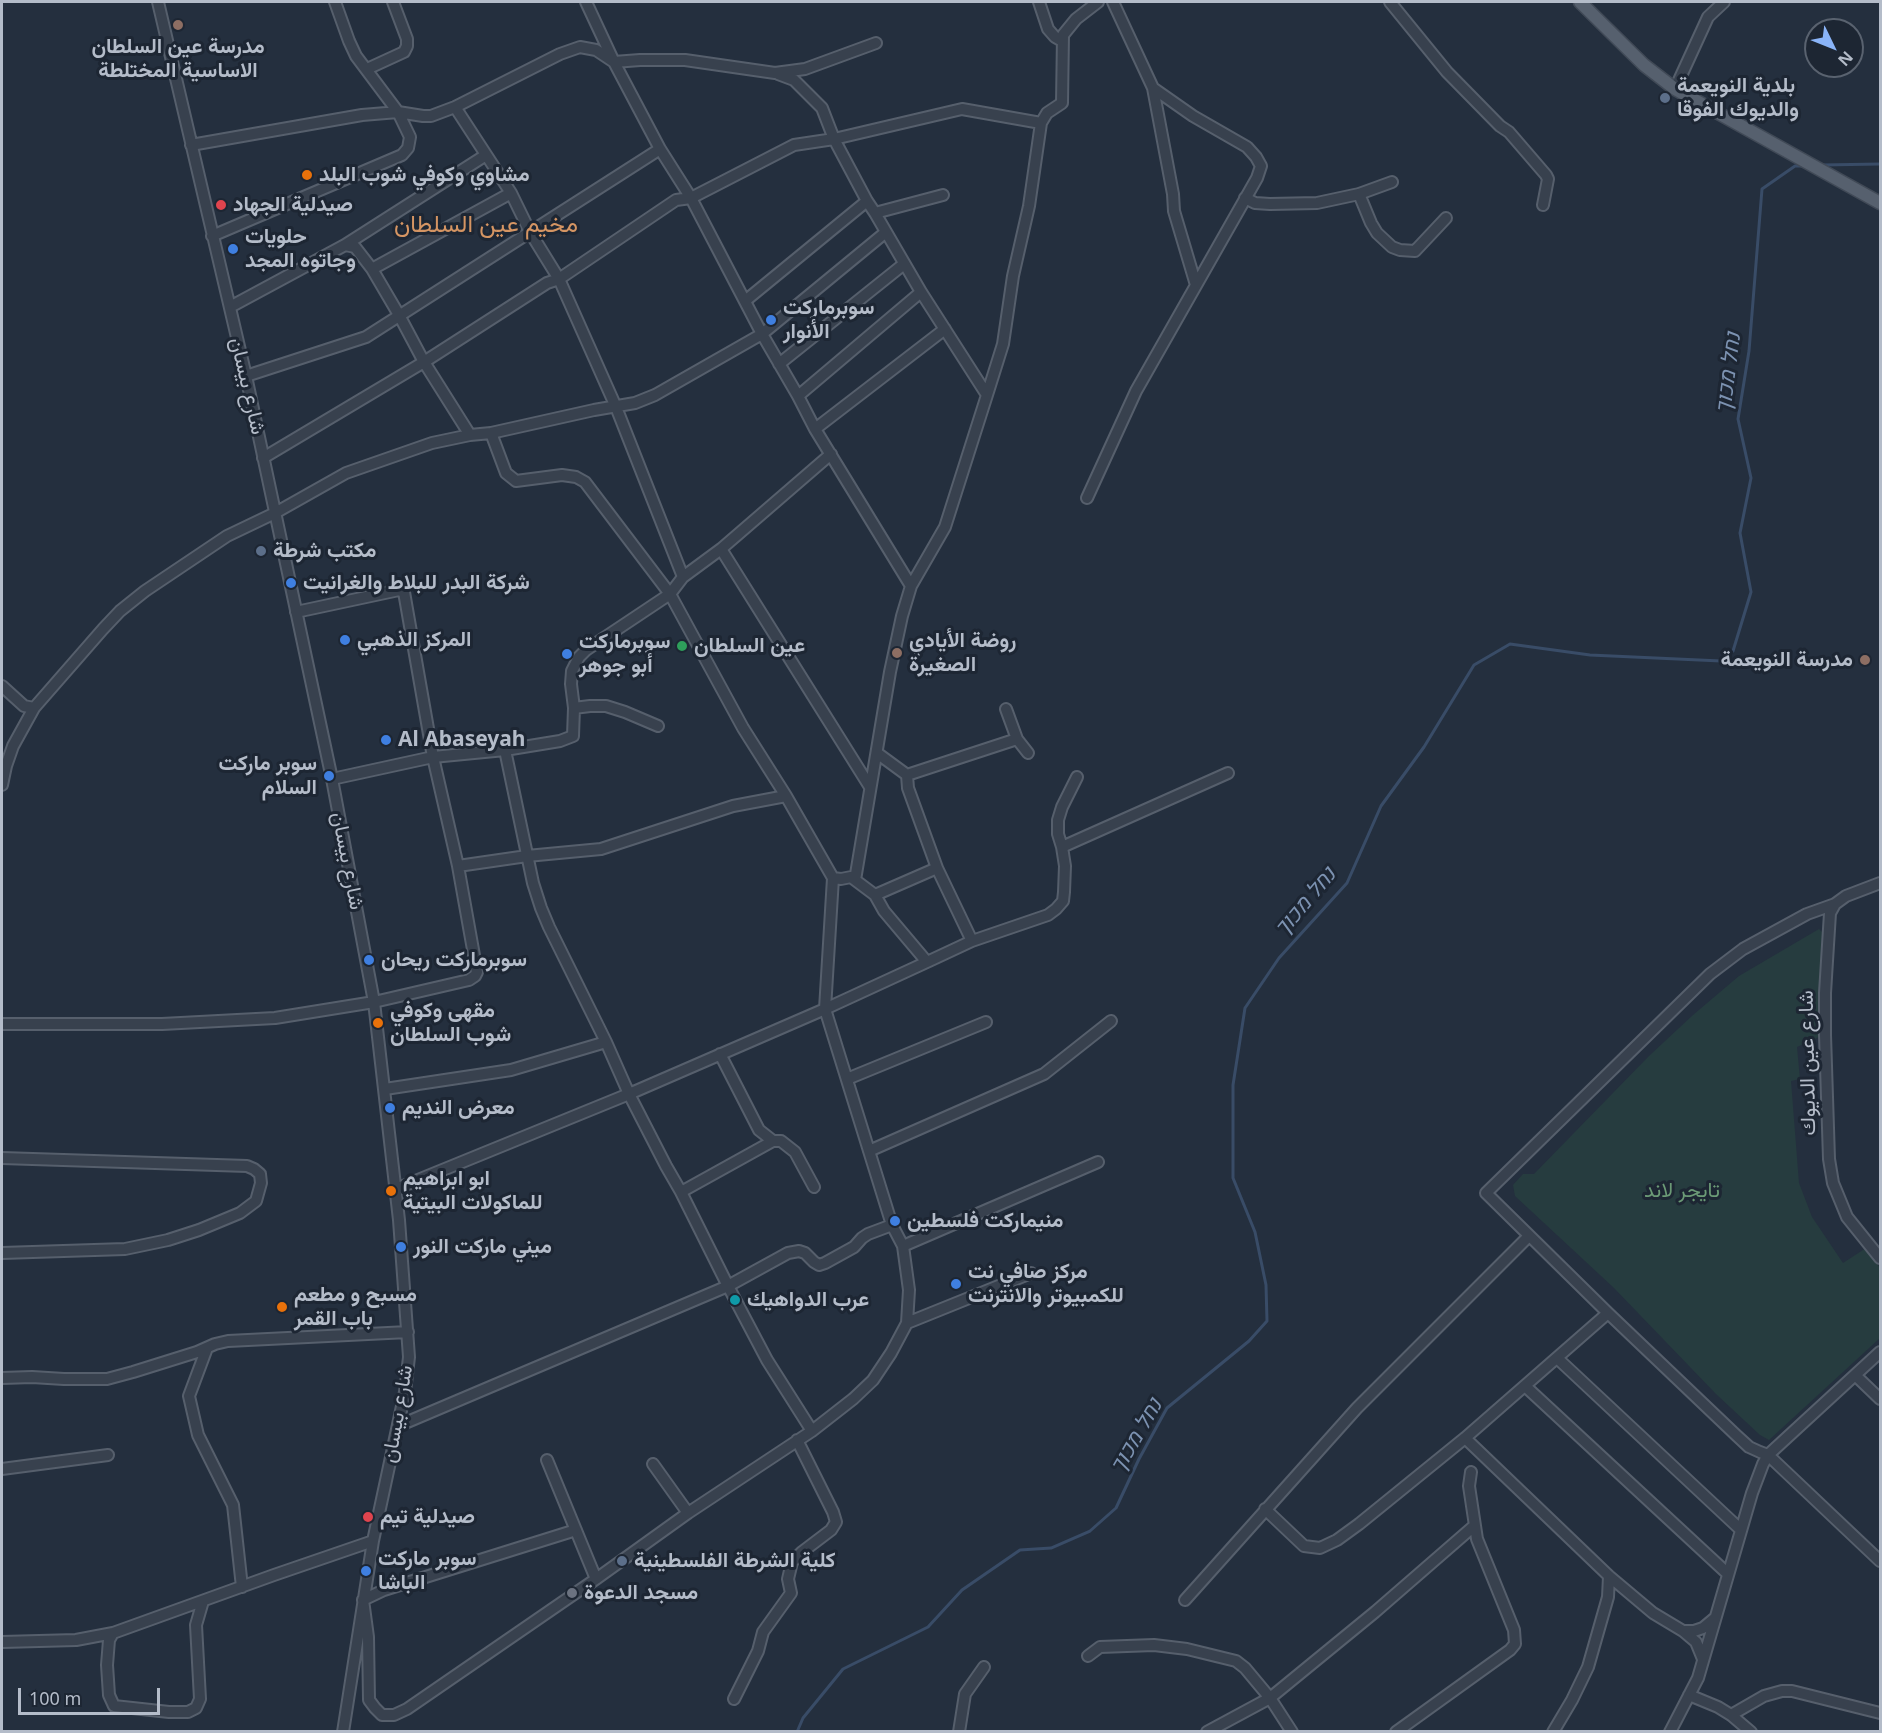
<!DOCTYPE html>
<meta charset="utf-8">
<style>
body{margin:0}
#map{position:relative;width:1882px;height:1733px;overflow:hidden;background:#242f3e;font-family:"Noto Sans",sans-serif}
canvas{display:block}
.frame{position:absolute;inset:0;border:3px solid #b4bcc9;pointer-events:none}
.north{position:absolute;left:1804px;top:18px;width:60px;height:60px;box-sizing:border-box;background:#1d2633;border:2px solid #59626f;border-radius:50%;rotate:133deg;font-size:16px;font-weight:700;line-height:24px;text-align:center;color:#b4bcc9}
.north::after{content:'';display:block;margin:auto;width:21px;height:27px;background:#8ab4f8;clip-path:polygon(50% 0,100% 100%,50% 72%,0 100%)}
.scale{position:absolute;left:18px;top:1688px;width:142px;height:27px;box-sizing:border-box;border:3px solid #b4bcc9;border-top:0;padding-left:8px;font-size:18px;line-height:21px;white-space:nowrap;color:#b4bcc9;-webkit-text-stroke:4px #1d2633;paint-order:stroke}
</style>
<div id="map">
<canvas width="1882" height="1733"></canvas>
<div class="frame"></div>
<div class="north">N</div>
<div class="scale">100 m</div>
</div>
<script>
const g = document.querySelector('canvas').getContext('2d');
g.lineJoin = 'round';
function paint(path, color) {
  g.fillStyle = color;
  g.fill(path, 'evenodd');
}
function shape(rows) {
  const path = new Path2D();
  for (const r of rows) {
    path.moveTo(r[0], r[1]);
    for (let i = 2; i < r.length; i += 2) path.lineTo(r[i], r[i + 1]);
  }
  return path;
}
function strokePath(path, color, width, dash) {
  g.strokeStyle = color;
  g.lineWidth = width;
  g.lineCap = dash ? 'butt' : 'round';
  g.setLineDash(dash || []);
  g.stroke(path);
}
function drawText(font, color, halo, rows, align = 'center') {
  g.font = font + ' "Noto Sans",Vazirmatn,Heebo,sans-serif';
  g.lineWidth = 6;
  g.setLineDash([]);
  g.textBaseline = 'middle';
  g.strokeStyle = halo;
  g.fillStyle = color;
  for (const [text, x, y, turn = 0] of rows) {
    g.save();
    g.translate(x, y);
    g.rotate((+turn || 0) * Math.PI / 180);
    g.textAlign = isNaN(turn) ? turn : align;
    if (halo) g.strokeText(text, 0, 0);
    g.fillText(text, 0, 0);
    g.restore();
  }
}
paint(shape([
 [1819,929,1824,934,1821,1036,1797,1047,1800,1079,1791,1081,1799,1183,1812,1217,1843,1263,1866,1248,1880,1268,1880,1338,1769,1440,1760,1435,1716,1394,1614,1288,1515,1196,1513,1185,1523,1174,1534,1174,1649,1056,1693,1015,1739,976]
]), '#263c3f');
strokePath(shape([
 [1822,165,1880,164],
 [797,1732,803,1718,843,1669,928,1627,962,1590,1020,1550,1051,1548,1090,1531,1116,1508,1139,1459,1167,1408,1249,1341,1267,1321,1266,1285,1255,1232,1233,1178,1233,1085,1245,1008,1279,958,1347,883,1381,806,1424,747,1474,665,1510,644,1590,655,1721,661,1733,651,1751,592,1740,533,1751,478,1738,419,1749,351,1762,189,1795,166,1804,166]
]), '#394c67', 3);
const minor = shape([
 [158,2,246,376,332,779,374,1002,399,1220,409,1357,405,1392,373,1541,343,1732],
 [586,2,614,62,640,60,685,60,775,73,805,69,876,43],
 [1039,2,1048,29,1055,37,1062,41],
 [1390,2,1447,72,1500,126,1509,132,1546,175,1548,179,1543,205],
 [367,69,404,52,407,46,407,39,393,2],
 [778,74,794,80,822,108,834,139,867,201,875,213,943,195],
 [1153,88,1173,194,1174,211,1196,285],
 [1675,89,1708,17,1724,2],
 [455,107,511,193,530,232,559,279,616,407,683,577],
 [1359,194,1371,223,1377,233,1392,247,1400,250,1415,251,1446,218],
 [1245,198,1255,203,1270,204,1317,203,1359,194,1392,182],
 [886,232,762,334,798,396,921,292],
 [212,236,402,155,408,148,410,137,398,112,356,56,349,41,335,2],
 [345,245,486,155],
 [372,269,511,193],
 [745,301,867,201],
 [230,307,345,245,355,247,372,269,399,315,424,362,470,435],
 [779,364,904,264],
 [246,376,366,337,660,149],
 [987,395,1003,344,1013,276,1029,206,1041,123,1047,113,1062,103,1063,35,1076,19,1098,2],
 [798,396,815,429,911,586],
 [815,429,945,329],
 [491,433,506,473,516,481,562,475,576,477,585,482,670,594,683,577,721,549,831,454],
 [263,458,424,362,547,283,559,279,676,200,691,198,794,145,834,139,962,109,1041,123],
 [1087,498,1136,391,1257,178,1261,166,1256,157,1247,147,1193,116,1153,88,1113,2],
 [721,549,870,787],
 [296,612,399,590,404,592,433,757,458,866,527,856,601,849,733,806,786,796],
 [2,686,24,706,34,708,13,746,6,766,2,785],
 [34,708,103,629,120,611,145,591,227,536,275,513,346,473,432,443,470,435,491,433,594,410,635,403,655,395,762,334,691,198,660,149,614,62,596,50,580,47,560,54,455,107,431,116,423,116,398,112,362,115,191,145],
 [574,708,590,706,606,706,625,712,658,726],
 [1006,709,1017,739,1028,753],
 [877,753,907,775,908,788,937,868],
 [907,775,1017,739],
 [332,779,433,757,505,750],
 [1062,847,1058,834,1058,820,1062,807,1077,777],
 [833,878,825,1009,927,962],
 [855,880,875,895,884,911,927,962,972,941,1048,915,1056,909,1063,901,1064,892,1065,866,1062,847,1228,773],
 [1880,883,1846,896,1835,904,1830,913,1825,993,1825,1035,1829,1159,1833,1183,1847,1217,1880,1258],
 [875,895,937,868,972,941],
 [1835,904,1807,914,1743,949,1710,974,1486,1193,1608,1313,1736,1435,1749,1447,1760,1452,1768,1455,1880,1352],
 [2,1024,162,1024,275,1018,374,1002,469,980,475,976,477,972,458,866],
 [720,1054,759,1130,773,1141,781,1141,795,1152,814,1187],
 [847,1079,986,1022],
 [385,1089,511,1070,606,1042],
 [869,1151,1044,1074,1111,1021],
 [2,1158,247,1166,254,1169,260,1174,261,1183,256,1201,240,1213,199,1230,168,1240,125,1249,2,1253],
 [396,1189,629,1094,666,1166,681,1192,728,1286,788,1253,799,1251,805,1253,814,1262,819,1265,825,1263,854,1247,862,1238,868,1234,892,1225],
 [681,1192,773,1141],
 [903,1246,1098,1162],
 [907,1323,1031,1273],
 [207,1348,189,1396,198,1435,233,1505,242,1587],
 [1557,1358,1741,1530],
 [1855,1375,1880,1399],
 [2,1378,32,1377,64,1379,107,1379,133,1372,197,1352,215,1344,228,1341,408,1332],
 [1525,1386,1728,1574],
 [398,1426,728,1286,767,1360,812,1431],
 [1465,1438,1609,1576,1653,1613,1683,1631,1694,1631,1703,1628,1715,1618],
 [547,1460,596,1579],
 [653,1464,688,1513,812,1431,853,1399,873,1380,891,1353,907,1323,909,1290,903,1246,892,1225,825,1009,629,1094,606,1042,549,927,541,908,533,883,505,750,560,741,573,736,574,708,571,684,572,671,579,657,586,650,670,594,743,728,786,796,833,878,841,879,851,877,855,880,890,672,902,616,911,586,945,527,987,395,921,292,875,213],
 [2,1469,108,1455],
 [1265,1509,1304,1546,1320,1548,1337,1540,1359,1524,1465,1438,1608,1313],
 [576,1530,384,1590,363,1600,368,1637,369,1700,375,1708,382,1715,394,1715,407,1709,596,1579,688,1513],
 [1185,1600,1357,1408,1529,1236],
 [203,1601,196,1625,200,1699,196,1708,188,1712,169,1712,114,1706,109,1695,107,1665,109,1640,113,1633,274,1575,373,1541],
 [1683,1631,1696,1642,1703,1659],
 [2,1642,76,1640,113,1633],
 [1088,1656,1100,1647,1154,1645,1187,1649,1236,1661,1245,1668,1270,1698,1292,1732],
 [1689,1695,1718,1707,1731,1715,1751,1732],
 [734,1699,758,1651,763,1632,791,1593,788,1579,792,1562,802,1552,831,1530,836,1522,833,1512,797,1440],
 [1731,1715,1764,1696,1782,1691,1792,1691,1880,1713],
 [959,1732,965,1694,984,1667],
 [1207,1732,1270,1698,1375,1612,1474,1526],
 [1396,1732,1510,1650,1515,1644,1514,1630,1477,1539,1469,1486,1471,1472],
 [1553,1732,1572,1700,1588,1667,1608,1597,1609,1576],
 [1670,1732,1698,1678,1752,1493,1763,1464,1768,1455,1880,1561]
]);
const major = shape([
 [1580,2,1644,65,1675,89,1880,203]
]);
strokePath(minor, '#565f6c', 14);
strokePath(major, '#414a57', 15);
strokePath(minor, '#38414e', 10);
strokePath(major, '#56606e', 12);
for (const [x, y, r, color] of [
 [178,25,6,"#8d6e63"],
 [1665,98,6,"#5c6f8a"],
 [307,175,6,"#e8710a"],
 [221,205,6,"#e0444e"],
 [233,249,6,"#3f7fe0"],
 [771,320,6,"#3f7fe0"],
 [261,551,6,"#5c6f8a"],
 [291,583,6,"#3f7fe0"],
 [345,640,6,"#3f7fe0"],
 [682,646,6,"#2e9e5b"],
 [897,653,6,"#8d6e63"],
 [567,654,6,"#3f7fe0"],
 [1865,660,6,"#8d6e63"],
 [386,740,6,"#3f7fe0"],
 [329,776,6,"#3f7fe0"],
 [369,960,6,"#3f7fe0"],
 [378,1023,6,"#e8710a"],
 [390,1108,6,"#3f7fe0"],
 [391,1191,6,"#e8710a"],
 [895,1221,6,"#3f7fe0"],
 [401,1247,6,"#3f7fe0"],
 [956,1284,6,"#3f7fe0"],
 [735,1300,6,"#0f9aa8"],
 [282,1307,6,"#e8710a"],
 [368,1517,6,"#e0444e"],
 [622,1561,6,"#5c6f8a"],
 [366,1571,6,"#3f7fe0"],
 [572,1593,6,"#6b7280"]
]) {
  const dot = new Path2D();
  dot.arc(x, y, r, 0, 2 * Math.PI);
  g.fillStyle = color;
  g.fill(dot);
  strokePath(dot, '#1d2633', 2);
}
drawText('bold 21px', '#b4bcc9', '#1d2633', [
 ["مدرسة عين السلطان",178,47,"center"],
 ["الاساسية المختلطة",178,71,"center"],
 ["بلدية النويعمة",1677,86],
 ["والديوك الفوقا",1677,110],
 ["مشاوي وكوفي شوب البلد",319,175],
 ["صيدلية الجهاد",233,205],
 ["حلويات",245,237],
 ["وجاتوه المجد",245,261],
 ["سوبرماركت",783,308],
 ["الأنوار",783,332],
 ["مكتب شرطة",273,551],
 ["شركة البدر للبلاط والغرانيت",303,583],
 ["المركز الذهبي",357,640],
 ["روضة الأيادي",909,641],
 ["الصغيرة",909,665],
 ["سوبرماركت",579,642],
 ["أبو جوهر",579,666],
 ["عين السلطان",694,646],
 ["مدرسة النويعمة",1853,660,"right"],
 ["Al Abaseyah",398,740],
 ["سوبر ماركت",317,764,"right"],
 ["السلام",317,788,"right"],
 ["سوبرماركت ريحان",381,960],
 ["مقهى وكوفي",390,1011],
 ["شوب السلطان",390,1035],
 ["معرض النديم",402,1108],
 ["ابو ابراهيم",403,1179],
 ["للماكولات البيتية",403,1203],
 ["منيماركت فلسطين",907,1221],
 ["ميني ماركت النور",413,1247],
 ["مركز صافي نت",968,1272],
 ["للكمبيوتر والانترنت",968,1296],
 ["مسبح و مطعم",294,1295],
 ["باب القمر",294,1319],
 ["عرب الدواهيك",747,1300],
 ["صيدلية تيم",380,1517],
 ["سوبر ماركت",378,1559],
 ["الباشا",378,1583],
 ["كلية الشرطة الفلسطينية",634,1561],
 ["مسجد الدعوة",584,1593]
], 'left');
drawText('21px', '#b4bcc9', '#1d2633', [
 ["شارع بيسان",247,386,77],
 ["شارع بيسان",347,861,79],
 ["شارع عين الديوك",1808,1063,-91],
 ["شارع بيسان",398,1414,-80]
]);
drawText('21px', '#6b9a76', '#1d2633', [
 ["تايجر لاند",1682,1191]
]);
drawText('italic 22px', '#7c92b1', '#1d2633', [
 ["נחל מכוך",1729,373,-83],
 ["נחל מכוך",1306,902,-50],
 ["נחל מכוך",1137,1436,-60]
]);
drawText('24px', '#d59563', '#1d2633', [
 ["مخيم عين السلطان",486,225]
]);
</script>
